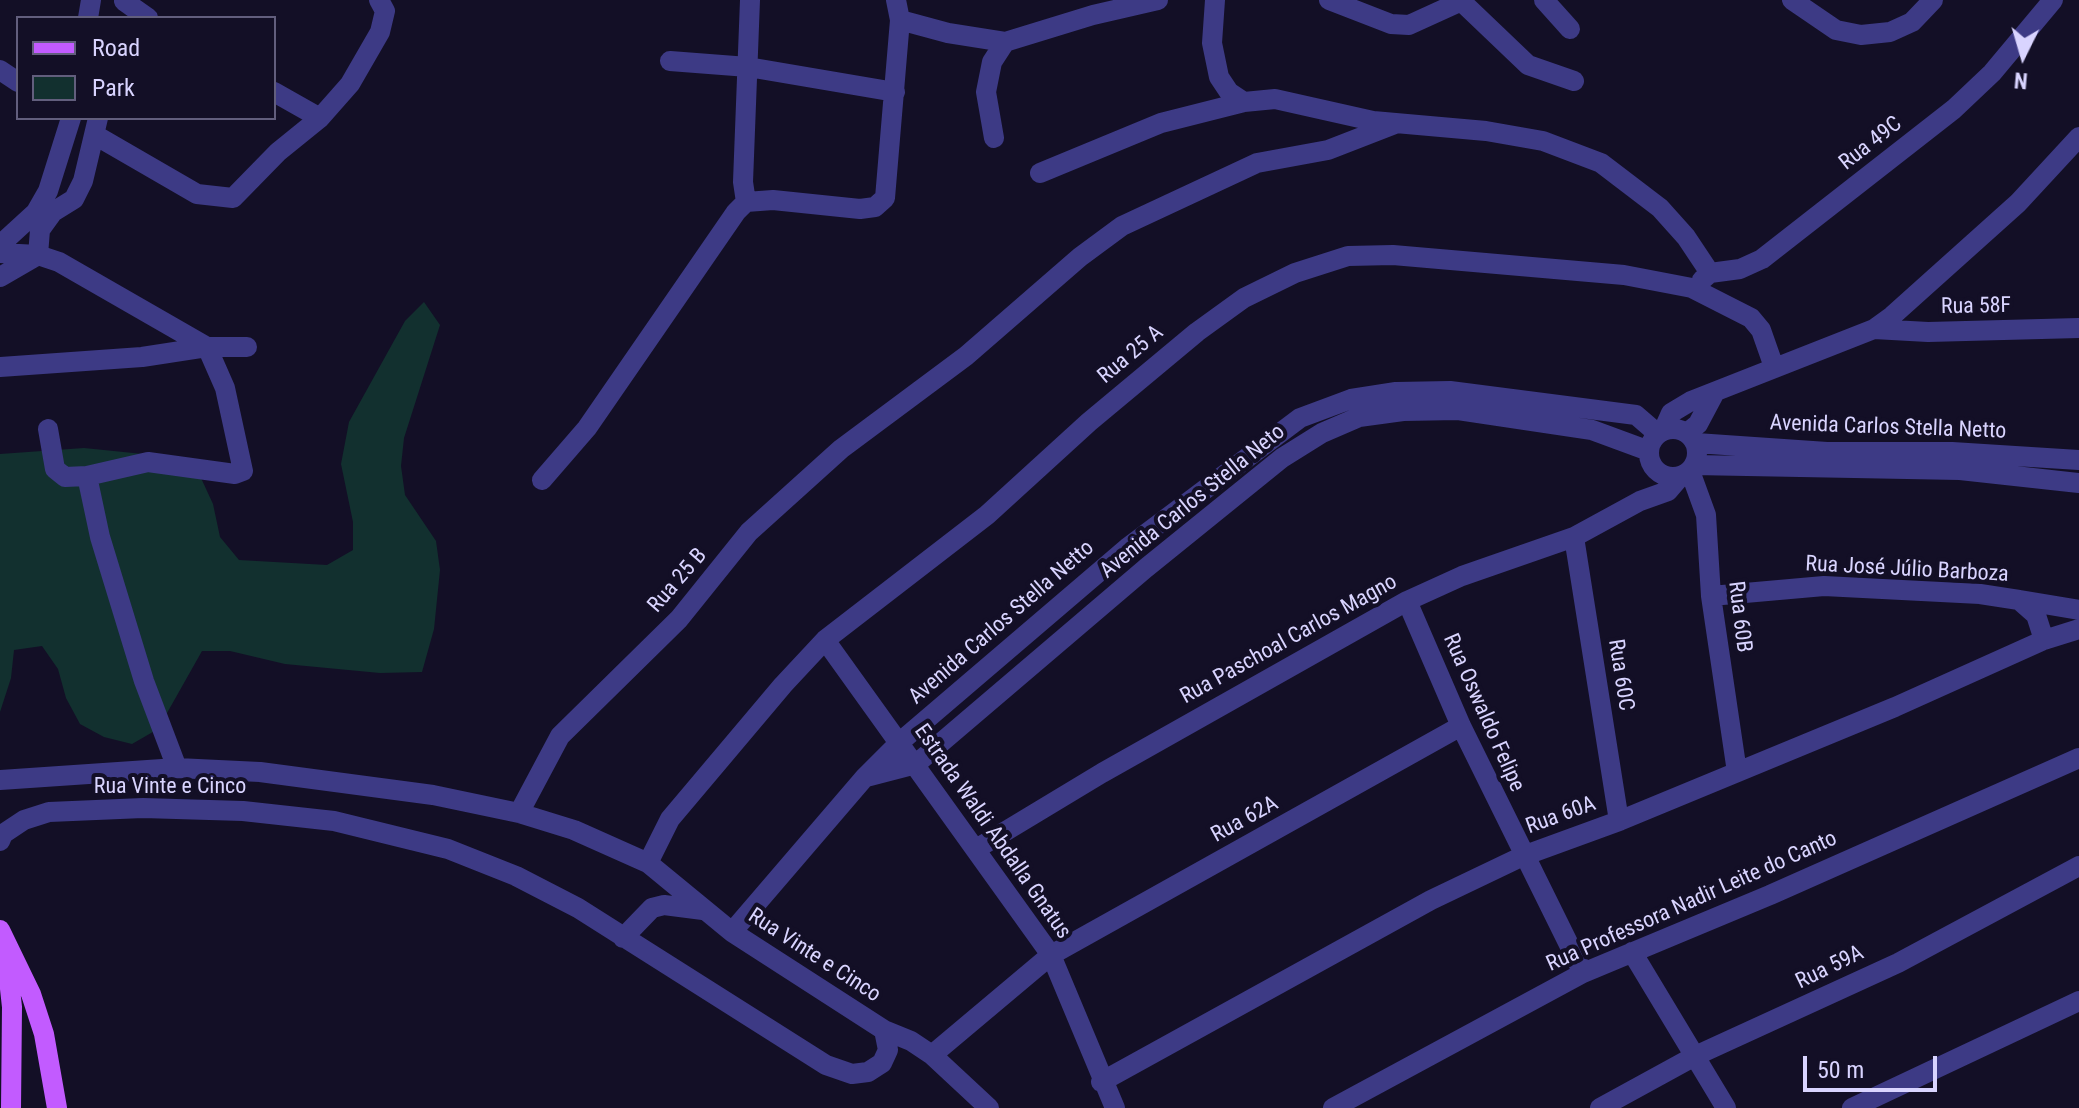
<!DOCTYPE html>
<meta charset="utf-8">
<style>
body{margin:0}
#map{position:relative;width:2079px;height:1108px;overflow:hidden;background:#130f26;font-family:"Roboto Condensed",sans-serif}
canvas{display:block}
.legend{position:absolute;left:16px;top:16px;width:260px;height:104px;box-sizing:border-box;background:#130f26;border:2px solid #625e7d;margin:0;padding:10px 14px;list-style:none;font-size:24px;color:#d9d4ff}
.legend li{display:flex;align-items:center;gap:16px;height:40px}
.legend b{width:40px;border:2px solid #625e7d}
.north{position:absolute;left:1983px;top:16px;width:80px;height:80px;-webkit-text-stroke:6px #130f26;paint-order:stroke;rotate:185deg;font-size:22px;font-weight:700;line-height:32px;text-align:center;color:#d9d4ff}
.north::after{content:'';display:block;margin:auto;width:28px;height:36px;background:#d9d4ff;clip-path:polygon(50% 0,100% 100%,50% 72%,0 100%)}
.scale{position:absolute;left:1803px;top:1056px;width:134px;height:36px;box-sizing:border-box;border:4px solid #d9d4ff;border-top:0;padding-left:10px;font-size:24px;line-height:28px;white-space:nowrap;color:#d9d4ff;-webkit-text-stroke:6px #130f26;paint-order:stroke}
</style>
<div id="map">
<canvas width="2079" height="1108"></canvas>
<ul class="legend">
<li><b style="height:10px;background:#c25bff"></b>Road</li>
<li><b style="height:22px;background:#12302f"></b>Park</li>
</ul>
<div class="north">N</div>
<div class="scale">50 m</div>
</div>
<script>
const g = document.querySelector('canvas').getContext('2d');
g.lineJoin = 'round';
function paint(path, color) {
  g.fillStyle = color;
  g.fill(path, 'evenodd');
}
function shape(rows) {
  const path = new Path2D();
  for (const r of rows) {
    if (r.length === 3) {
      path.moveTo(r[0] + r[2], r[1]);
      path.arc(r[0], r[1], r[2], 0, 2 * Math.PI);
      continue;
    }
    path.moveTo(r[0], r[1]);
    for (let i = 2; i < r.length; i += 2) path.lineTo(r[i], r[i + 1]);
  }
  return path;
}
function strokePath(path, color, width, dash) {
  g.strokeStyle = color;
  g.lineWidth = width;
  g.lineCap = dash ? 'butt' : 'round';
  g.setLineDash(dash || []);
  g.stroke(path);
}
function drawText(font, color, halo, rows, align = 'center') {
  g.font = font + ' "Roboto Condensed",sans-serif';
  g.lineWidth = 8;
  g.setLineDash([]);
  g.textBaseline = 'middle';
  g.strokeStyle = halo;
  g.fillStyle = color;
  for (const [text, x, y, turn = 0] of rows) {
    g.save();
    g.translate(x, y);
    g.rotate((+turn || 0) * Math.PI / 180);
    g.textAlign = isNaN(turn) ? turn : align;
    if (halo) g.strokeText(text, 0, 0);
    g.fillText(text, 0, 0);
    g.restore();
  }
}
paint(shape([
 [424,302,440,325,404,438,401,466,405,495,436,541,440,570,434,629,422,672,380,673,285,664,230,651,202,651,158,729,132,744,104,737,80,724,66,698,58,669,42,646,14,650,11,678,0,712,0,454,84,448,143,454,201,478,213,504,220,537,239,560,327,565,353,550,353,522,341,464,349,422,405,321]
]), '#12302f');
strokePath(shape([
 [1215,0,1212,43,1219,77,1229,92,1244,102],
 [1329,0,1391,24,1409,25,1464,0],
 [1544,0,1570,29],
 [1792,0,1836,30,1861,35,1890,32,1912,22,1933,0],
 [124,1,148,18],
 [1461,1,1528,65,1574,81],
 [88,18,91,0],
 [900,20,948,33,1005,42,1093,15,1158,0],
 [670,61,748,67,895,92],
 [0,70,18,82],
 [274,92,320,118],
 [95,135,197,194,233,198,278,152,320,118,350,84,380,32,385,11,379,0],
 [994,138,986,92,992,62,1005,42],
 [1040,173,1161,123,1244,102,1275,99,1373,121,1486,131,1543,141,1601,163,1660,208,1686,237,1710,273],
 [746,202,743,182,750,0],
 [0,245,36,212,48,191,71,118],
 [0,253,38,255,59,262,207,347,225,388,243,471,235,474,148,462,87,476,65,477,55,469,48,429],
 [0,277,38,255,40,230,53,212,74,199,83,181,98,118],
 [1702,280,1710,273,1740,269,1762,259,1954,109,1992,73,2053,0],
 [1874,329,1928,332,2079,328],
 [0,367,142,357,207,347,247,347],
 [1673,453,24],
 [1663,431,1671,413,1691,401,1874,329,1892,316,2018,203,2079,137],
 [1687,433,1698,424,1715,392],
 [1696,443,1827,452,1952,452,2079,460],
 [1694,465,1960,470,2079,483],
 [1690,471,1706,515,1711,596,1737,772],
 [87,476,100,537,144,681,177,768],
 [542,480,587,428,736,212,746,202,773,200,860,209,875,207,885,198,900,20,896,0],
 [1574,537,1619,821],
 [2020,600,2079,610],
 [1407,601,1461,726,1583,973],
 [825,640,1051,955,1115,1108],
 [2044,640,2079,629],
 [866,777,916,764,1146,568,1282,458,1322,433,1359,417,1403,411,1458,410,1592,430,1649,451],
 [0,780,177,768,260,772,433,795,519,813,574,830,648,863,732,932,884,1030,888,1050,882,1063,868,1072,852,1074,826,1065,578,908,516,876,448,849,334,821,243,811,143,808,49,812,24,820,3,834,0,841],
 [519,813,560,736,679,619,749,532,841,449,966,356,1080,257,1122,226,1257,163,1328,150,1395,124],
 [976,849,1102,773,1407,601,1462,576,1574,537,1640,501,1668,491,1680,477],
 [648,863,670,819,783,685,825,640,987,515,1089,422,1197,332,1244,298,1295,273,1348,256,1393,255,1624,275,1692,288,1751,318,1761,330,1774,367],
 [732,932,865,777,900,742,1127,548,1300,418,1351,399,1396,392,1450,391,1636,415,1658,434],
 [623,938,652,908,664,905,703,910],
 [1632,952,1726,1108],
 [884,1030,911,1041,932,1055,989,1108],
 [932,1055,1051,955,1461,726],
 [1101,1082,1431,900,1523,856,1619,821,1895,707,2044,640,2036,615,2019,600,1980,594,1824,586,1711,596],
 [1333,1108,1583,973,1770,895,2079,758],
 [1600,1108,1695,1056,1898,963,2079,866],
 [1852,1108,2079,1001]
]), '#3d3a85', 20);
strokePath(shape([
 [0,930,31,994,44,1034,57,1108],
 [6,952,12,1007,11,1108]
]), '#c25bff', 20);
drawText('22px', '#d9d4ff', '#130f26', [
 ["Rua 49C",1871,144,-38],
 ["Rua 58F",1976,307,-1],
 ["Rua 25 A",1131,355,-40],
 ["Avenida Carlos Stella Netto",1888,428,2],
 ["Avenida Carlos Stella Neto",1193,502,-39],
 ["Rua José Júlio Barboza",1907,570,3],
 ["Rua 25 B",678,581,-49],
 ["Rua 60B",1739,617,83],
 ["Avenida Carlos Stella Netto",1002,623,-41],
 ["Rua Paschoal Carlos Magno",1289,640,-29],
 ["Rua 60C",1620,675,81],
 ["Rua Oswaldo Felipe",1483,713,66],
 ["Rua Vinte e Cinco",170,787],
 ["Rua 60A",1561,816,-20],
 ["Rua 62A",1245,820,-29],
 ["Estrada Waldi Abdalla Gnatus",992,832,55],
 ["Rua Professora Nadir Leite do Canto",1692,902,-24],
 ["Rua Vinte e Cinco",814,956,33],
 ["Rua 59A",1830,968,-26]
]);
</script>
